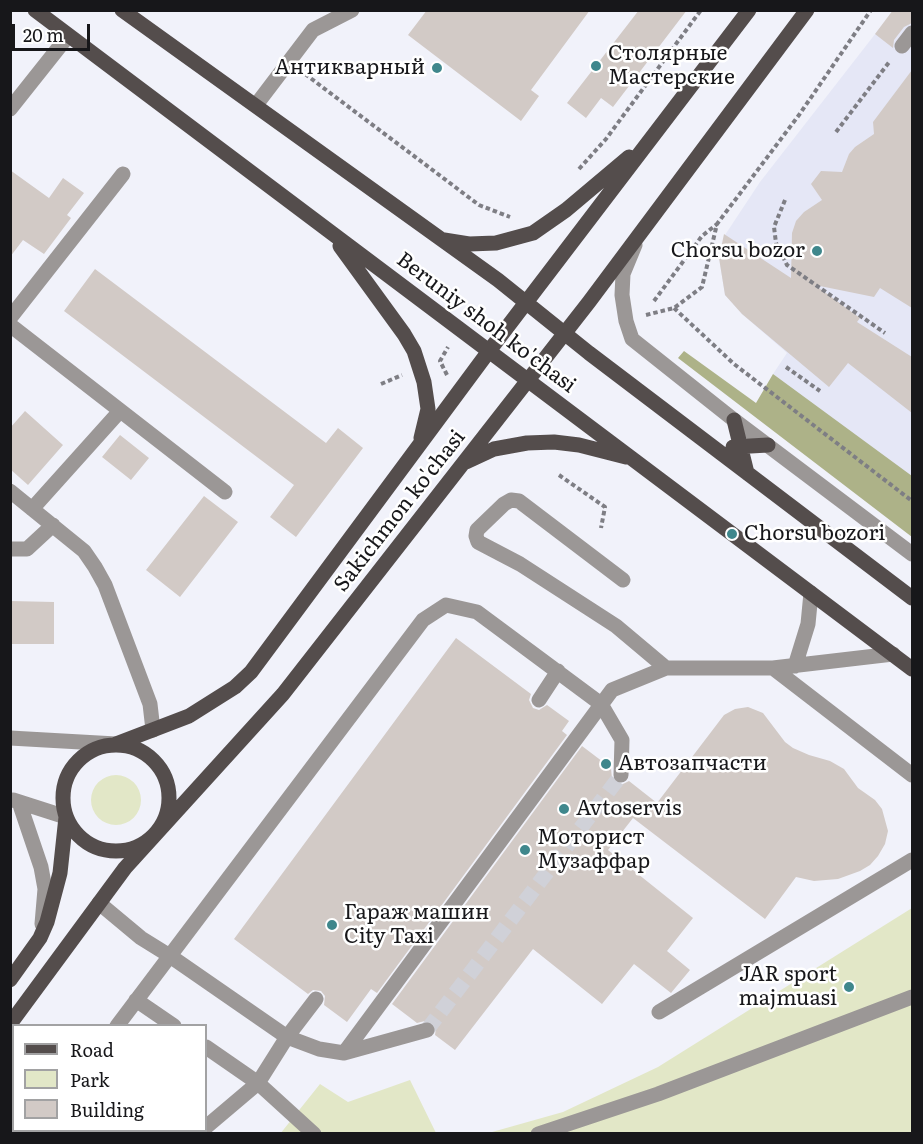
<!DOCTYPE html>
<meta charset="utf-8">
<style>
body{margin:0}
#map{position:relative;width:923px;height:1144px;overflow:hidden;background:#f1f2fa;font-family:Literata,serif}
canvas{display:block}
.frame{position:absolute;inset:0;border:12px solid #17171a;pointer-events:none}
.legend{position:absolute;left:12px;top:1024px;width:195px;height:108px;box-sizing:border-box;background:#fff;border:2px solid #a2a2a3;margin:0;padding:8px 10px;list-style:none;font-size:18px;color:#17171a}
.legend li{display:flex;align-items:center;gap:12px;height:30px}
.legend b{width:30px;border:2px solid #a2a2a3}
.scale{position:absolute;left:12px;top:24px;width:78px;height:27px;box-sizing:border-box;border:3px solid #17171a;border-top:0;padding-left:8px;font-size:18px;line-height:21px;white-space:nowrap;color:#17171a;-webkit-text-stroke:4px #fff;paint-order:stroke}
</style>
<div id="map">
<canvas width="923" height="1144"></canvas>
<div class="frame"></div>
<ul class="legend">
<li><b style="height:8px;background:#544d4c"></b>Road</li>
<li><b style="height:16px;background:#e2e7c7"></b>Park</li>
<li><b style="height:16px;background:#d2cac6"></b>Building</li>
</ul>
<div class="scale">20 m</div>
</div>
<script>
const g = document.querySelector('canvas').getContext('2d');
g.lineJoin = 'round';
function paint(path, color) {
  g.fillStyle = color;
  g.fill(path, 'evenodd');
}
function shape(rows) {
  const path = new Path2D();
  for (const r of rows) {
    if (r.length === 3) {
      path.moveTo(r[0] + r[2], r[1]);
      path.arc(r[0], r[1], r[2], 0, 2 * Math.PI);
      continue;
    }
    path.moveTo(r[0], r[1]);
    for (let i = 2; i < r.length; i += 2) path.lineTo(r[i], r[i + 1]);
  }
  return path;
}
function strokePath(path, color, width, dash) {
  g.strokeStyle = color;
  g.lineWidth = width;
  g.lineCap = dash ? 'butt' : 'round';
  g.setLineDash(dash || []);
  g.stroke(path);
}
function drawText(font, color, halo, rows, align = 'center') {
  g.font = font + ' Literata,serif';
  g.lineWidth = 5;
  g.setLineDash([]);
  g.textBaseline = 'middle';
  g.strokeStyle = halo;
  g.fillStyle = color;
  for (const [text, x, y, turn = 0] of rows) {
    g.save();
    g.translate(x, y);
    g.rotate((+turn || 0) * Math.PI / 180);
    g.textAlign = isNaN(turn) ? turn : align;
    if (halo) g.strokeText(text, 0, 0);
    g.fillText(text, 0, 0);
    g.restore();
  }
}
paint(shape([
 [893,11,912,11,912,480,780,383,773,374,787,353,742,314,725,295,719,258,725,235,760,182]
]), '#e5e7f6');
paint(shape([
 [116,800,25],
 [912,908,912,1133,485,1134,563,1112,658,1067],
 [410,1080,436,1133,280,1134,320,1084,348,1102]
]), '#e2e7c7');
paint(shape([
 [684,351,756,403,773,374,912,476,912,537,678,358]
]), '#adb288');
paint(shape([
 [427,10,590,10,531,90,539,96,521,121,408,35],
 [639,10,687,10,613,107,601,98,586,118,567,103],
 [893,10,912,10,912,23,904,27,894,40,893,48,875,34],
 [912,70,912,308,880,288,874,297,815,285,860,318,857,322,912,357,912,413,848,363,829,387,742,314,725,295,719,258,724,234,791,278,792,233,796,221,804,212,822,200,811,184,821,171,842,172,849,154,855,147,874,134,873,122],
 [10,170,49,198,63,178,84,193,67,215,71,218,44,254,23,240,10,257],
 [95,269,326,443,338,428,363,448,296,537,270,517,294,485,64,311],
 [25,411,63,445,28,485,10,469,10,428],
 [120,435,149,458,131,480,102,457],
 [204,496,238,522,180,597,146,570],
 [10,601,54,602,54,644,10,644],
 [456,638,531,694,529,700,533,708,539,710,547,705,569,721,562,731,567,735,377,993,371,989,347,1022,324,1005,325,996,321,991,313,990,308,994,234,939],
 [748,707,763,713,785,742,793,748,809,755,830,761,844,769,858,788,875,800,882,809,888,831,885,844,878,856,870,865,860,871,838,879,814,881,796,877,765,919,633,818,608,850,693,918,667,951,690,970,671,993,634,964,602,1004,533,949,455,1050,435,1035,436,1028,433,1023,429,1020,417,1023,392,1004,582,746,611,768,612,779,615,783,621,785,629,781,657,803,724,715,735,709]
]), '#d2cac6');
strokePath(shape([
 [427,1030,621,775],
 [98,1130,102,1134]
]), '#d0d1d8', 15, [15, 8]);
strokePath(shape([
 [305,74,479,205,510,217],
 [836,132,890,61],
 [579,169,606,139,701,10],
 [785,200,774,227,776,243,787,265,885,333],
 [654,301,702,236,717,224],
 [674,308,734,364,912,501],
 [646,315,674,308,702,287,717,224,799,115,871,10],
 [786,367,820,391],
 [447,375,440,361,448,347],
 [381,384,402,375],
 [559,475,605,507,601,528]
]), '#7e7e84', 4, [4.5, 3]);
strokePath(shape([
 [902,46,912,33],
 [256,105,313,30,352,10],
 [10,109,68,36],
 [635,245,623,274,622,295,626,321,632,339,734,420,912,554],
 [10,318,123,174],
 [10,325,225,492],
 [10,491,84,551,95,567,105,585,150,704,153,730],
 [32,509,120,411],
 [10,549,27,549,53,525],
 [623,580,519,501,511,500,504,504,477,530,476,536,478,542,520,564,616,626,666,668],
 [795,666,808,624,811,593],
 [773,668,912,775],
 [539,700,558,671],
 [10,738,116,744],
 [13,800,66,817],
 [19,802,41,867,45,889,42,924],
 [99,903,141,938,170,956,287,1037,258,1083,206,1127],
 [316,999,287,1037,319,1049,344,1053,612,690,666,668,773,668,893,654],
 [136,1000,174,1026],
 [659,1012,912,860],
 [117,1026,423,620,446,605,477,612,601,704,622,740,621,775],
 [206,1047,258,1083,314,1134],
 [344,1053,427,1030],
 [10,1064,14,1067],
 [34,1134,36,1130],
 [538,1134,658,1094,912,997]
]), '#9b9796', 15);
strokePath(shape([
 [35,10,912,669],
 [122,10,498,280,589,353,912,598],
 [444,240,469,244,496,243,533,233,566,210,629,157],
 [340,246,404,334,414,351,424,382,428,409,421,438],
 [734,420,747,473],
 [733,447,768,445],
 [466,462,494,449,527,443,554,442,579,445,626,457],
 [116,744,189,716,235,687,251,672,489,351,749,10],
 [116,798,53],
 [10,980,40,938,47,922,60,873,66,817],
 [10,1024,125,868,283,694,589,302,807,10]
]), '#544d4c', 15);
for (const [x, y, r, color] of [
 [596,66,6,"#3f878c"],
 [437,68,6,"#3f878c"],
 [817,251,6,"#3f878c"],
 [732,534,6,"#3f878c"],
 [606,764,6,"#3f878c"],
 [564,809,6,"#3f878c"],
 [525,850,6,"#3f878c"],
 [332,925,6,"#3f878c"],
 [849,987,6,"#3f878c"]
]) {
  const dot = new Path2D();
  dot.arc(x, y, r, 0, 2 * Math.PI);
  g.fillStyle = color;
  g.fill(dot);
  strokePath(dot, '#fff', 2);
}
drawText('21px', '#17171a', '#fff', [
 ["Столярные",608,54],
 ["Мастерские",608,78],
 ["Антикварный",425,68,"right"],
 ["Chorsu bozor",805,251,"right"],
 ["Chorsu bozori",744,534],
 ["Автозапчасти",618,764],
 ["Avtoservis",576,809],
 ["Моторист",537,838],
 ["Музаффар",537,862],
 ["Гараж машин",344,913],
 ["City Taxi",344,937],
 ["JAR sport",837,975,"right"],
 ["majmuasi",837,999,"right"]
], 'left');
drawText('21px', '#17171a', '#fff', [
 ["Beruniy shoh ko'chasi",486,323,37],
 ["Sakichmon ko'chasi",400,511,-52]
]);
</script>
